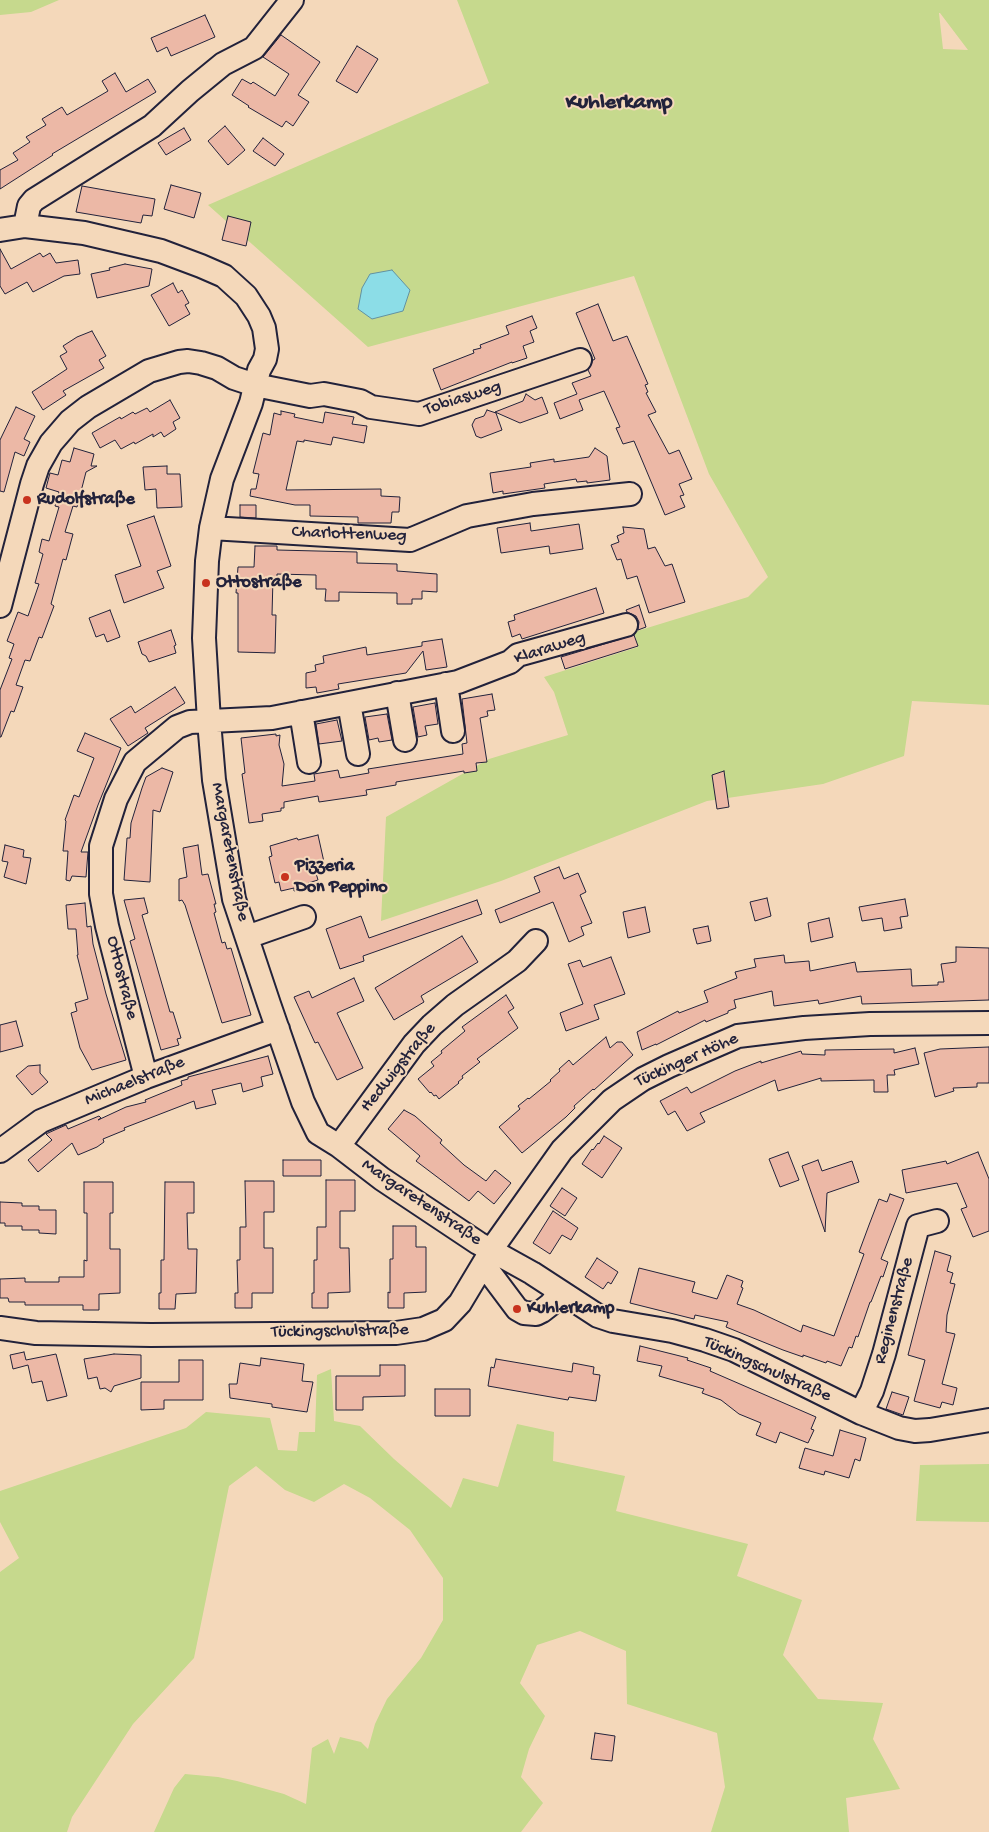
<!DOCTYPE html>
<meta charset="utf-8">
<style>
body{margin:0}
canvas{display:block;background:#f4d8ba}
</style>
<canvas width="989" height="1832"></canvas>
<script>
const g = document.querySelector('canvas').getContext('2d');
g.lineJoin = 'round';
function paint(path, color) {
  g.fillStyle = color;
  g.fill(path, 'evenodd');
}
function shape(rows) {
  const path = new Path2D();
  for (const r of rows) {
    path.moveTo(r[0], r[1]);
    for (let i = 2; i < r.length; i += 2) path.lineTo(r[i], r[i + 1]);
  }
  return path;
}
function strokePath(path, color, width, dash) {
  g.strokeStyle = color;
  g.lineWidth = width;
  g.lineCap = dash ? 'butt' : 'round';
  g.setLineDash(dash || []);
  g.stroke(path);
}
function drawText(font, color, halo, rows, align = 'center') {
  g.font = font + ' "Gochi Hand",sans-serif';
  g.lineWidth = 4;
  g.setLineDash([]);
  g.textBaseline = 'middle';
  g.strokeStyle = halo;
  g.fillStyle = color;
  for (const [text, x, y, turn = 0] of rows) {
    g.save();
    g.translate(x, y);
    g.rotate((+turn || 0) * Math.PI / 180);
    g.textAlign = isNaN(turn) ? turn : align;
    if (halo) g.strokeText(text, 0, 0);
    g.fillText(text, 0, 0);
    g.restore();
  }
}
paint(shape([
 [0,0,59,0,31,12,0,15],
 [457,0,989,0,989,705,912,701,904,756,823,784,707,801,501,881,381,921,386,817,489,759,568,735,554,692,544,677,638,647,634,632,748,597,768,577,709,474,634,276,368,347,208,205,489,83],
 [939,13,940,13,968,50,943,49],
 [331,1369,334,1421,360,1426,394,1459,451,1508,463,1478,498,1487,517,1424,554,1432,553,1461,625,1476,616,1511,748,1544,737,1576,802,1600,783,1655,818,1699,883,1703,873,1739,900,1789,846,1798,849,1832,711,1832,725,1787,717,1733,627,1704,626,1651,580,1631,537,1645,520,1683,545,1716,529,1749,521,1777,543,1803,521,1832,154,1832,174,1788,185,1774,218,1777,237,1781,284,1794,306,1804,312,1748,328,1739,334,1754,340,1737,361,1742,368,1749,375,1724,387,1699,421,1658,443,1620,443,1578,410,1530,370,1498,344,1484,314,1502,285,1490,256,1466,229,1486,194,1658,133,1724,72,1817,67,1832,0,1832,0,1572,19,1558,0,1522,0,1491,186,1428,206,1412,270,1418,278,1450,297,1451,299,1432,315,1432,317,1375],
 [989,1464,989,1522,916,1521,920,1465]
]), '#c6d98d');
const water = shape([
 [392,270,410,290,403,311,372,319,358,309,362,288,370,274,392,270]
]);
paint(water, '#8cdde7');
strokePath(water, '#6292a2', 1);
const building = shape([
 [205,15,215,37,171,56,167,47,157,52,151,38,205,15],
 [281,35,320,62,298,95,309,102,293,126,286,121,282,127,248,107,249,106,232,95,242,79,251,84,253,82,275,96,289,74,263,57,281,35],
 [357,46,378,59,357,93,336,81,357,46],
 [115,73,126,92,148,79,156,92,52,154,53,155,0,189,0,170,18,160,13,153,30,142,26,137,46,125,42,119,62,107,67,115,108,91,102,81,115,73],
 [225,126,245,150,228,165,208,141,225,126],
 [184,128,191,140,166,155,158,143,184,128],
 [263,138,284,154,275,166,253,151,263,138],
 [171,185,201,193,194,218,164,209,171,185],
 [82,186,155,199,152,216,143,215,141,223,76,212,82,186],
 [228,216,251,222,246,246,222,240,228,216],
 [0,249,11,269,40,253,43,257,50,253,56,263,78,260,80,274,64,276,33,292,27,282,5,294,0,286,0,249],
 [125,264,152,269,149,286,97,298,91,274,110,270,109,268,125,264],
 [173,283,178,293,182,290,189,303,185,305,190,314,169,326,151,295,173,283],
 [598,304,613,341,627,336,648,384,645,385,648,392,646,393,656,412,648,415,669,454,679,450,692,479,679,484,684,495,680,496,685,507,665,515,634,441,623,444,616,428,620,427,604,391,579,400,583,410,560,419,554,403,577,394,572,383,591,376,588,370,593,360,595,359,576,313,598,304],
 [532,316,537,328,530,331,534,342,523,346,527,358,512,363,512,362,441,390,433,369,474,353,473,350,481,348,480,345,509,334,506,326,532,316],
 [92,331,106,356,99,360,104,368,63,391,66,395,43,410,32,392,67,369,60,356,67,352,63,346,77,337,92,331],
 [526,394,535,400,542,397,548,413,520,423,495,412,523,401,526,394],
 [170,400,180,418,173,422,176,429,164,437,161,432,153,437,153,434,135,444,134,442,121,449,115,440,100,448,92,433,120,417,121,419,133,412,135,414,147,408,150,412,170,400],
 [16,407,35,416,24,439,30,442,24,456,15,452,4,492,0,491,0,440,16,407],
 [487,410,496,413,502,430,481,438,476,436,472,425,475,419,484,416,487,410],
 [281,411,295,414,294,417,323,423,325,412,354,417,352,424,367,426,364,443,333,437,331,445,304,440,304,442,297,441,286,490,381,489,381,496,400,497,399,512,392,512,391,523,358,523,358,517,310,516,310,505,295,505,250,496,251,489,256,489,259,474,253,473,263,433,270,435,274,413,281,415,281,411],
 [74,448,94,454,91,466,97,466,86,472,77,507,73,506,65,532,73,534,66,560,63,559,51,604,54,606,42,638,39,637,30,661,25,660,16,685,23,687,14,712,11,711,1,737,0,737,0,690,12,659,9,658,14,644,7,641,18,612,28,616,39,584,35,583,43,554,39,552,42,539,49,541,59,507,55,506,59,492,46,488,50,473,58,475,62,460,70,462,74,448],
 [595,448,607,456,610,480,587,483,587,481,577,482,576,479,544,484,545,488,503,494,503,491,493,493,490,473,531,467,530,463,554,459,554,462,589,457,595,448],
 [167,466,167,474,180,474,182,507,157,508,156,489,145,490,143,467,167,466],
 [240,505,256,505,256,518,240,517,240,505],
 [154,516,171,566,157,571,164,588,124,603,115,575,141,566,127,525,154,516],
 [530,523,531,531,579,524,583,549,550,554,549,546,501,553,497,528,530,523],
 [623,527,644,529,648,549,655,547,665,566,672,564,685,602,649,613,637,576,627,579,621,559,617,560,611,545,619,542,617,536,624,533,623,527],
 [255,546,277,546,277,550,357,552,357,563,397,564,397,571,437,574,437,592,422,591,422,599,412,599,412,604,397,604,397,593,339,592,339,601,325,601,326,589,316,589,316,575,277,574,277,578,273,578,272,615,276,615,275,653,238,652,238,593,236,593,238,567,254,567,255,546],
 [596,588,604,613,522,639,520,634,512,637,508,622,515,620,514,615,596,588],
 [639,605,646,627,638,630,639,622,636,616,627,612,626,610,639,605],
 [110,610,120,637,107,642,104,634,96,637,89,618,110,610],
 [171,630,176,645,174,646,176,653,149,662,146,656,142,654,138,642,171,630],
 [634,635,638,646,565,669,561,657,634,635],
 [442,639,447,667,426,670,423,651,406,673,338,684,339,689,317,693,316,687,306,688,306,673,316,671,315,665,324,663,323,656,366,647,367,655,422,646,422,642,442,639],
 [175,687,185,703,145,728,148,733,128,746,110,719,131,706,135,713,175,687],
 [492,694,495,710,487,711,488,716,480,718,487,762,476,763,477,771,464,773,464,771,396,782,396,785,366,790,367,795,319,802,318,796,284,802,284,808,281,808,281,811,262,814,263,821,249,823,242,774,245,773,241,738,276,734,276,736,280,735,279,745,284,764,282,786,315,781,314,774,338,770,340,778,369,773,368,769,463,754,462,744,467,743,462,699,492,694],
 [435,703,438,724,425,726,427,735,418,737,413,707,435,703],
 [387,714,392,740,379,742,378,738,369,740,365,717,387,714],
 [337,720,342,741,319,744,316,724,337,720],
 [85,733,121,748,98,805,81,852,88,852,86,877,72,876,70,881,66,880,68,851,63,851,66,821,65,820,74,795,79,797,94,758,77,751,85,733],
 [162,768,173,772,160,812,153,810,150,882,124,880,127,838,130,838,131,823,142,788,146,777,162,768],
 [724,771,729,807,717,809,712,775,724,771],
 [318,835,324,862,318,863,320,872,316,873,318,880,308,883,309,888,294,891,294,888,281,891,279,882,275,883,269,857,272,856,270,846,297,838,298,840,318,835],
 [5,845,24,850,23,857,31,858,26,884,4,877,8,862,2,861,5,845],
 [198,845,202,875,208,874,216,904,214,904,216,912,214,913,222,943,225,942,227,949,231,948,251,1015,222,1023,185,905,182,900,179,901,179,879,187,877,183,848,198,845],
 [559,867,564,879,578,873,586,892,580,895,592,923,581,927,584,935,569,942,553,902,500,923,495,910,540,892,534,877,559,867],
 [144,898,148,913,142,915,170,1012,173,1012,181,1038,177,1039,179,1045,161,1050,130,941,135,939,124,900,144,898],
 [767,898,771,916,755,921,750,902,767,898],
 [905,899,908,916,900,917,902,928,884,931,882,918,862,921,859,907,905,899],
 [477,900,482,914,363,956,364,961,340,969,326,929,361,916,369,938,477,900],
 [85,903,87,927,91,926,93,944,106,994,126,1060,92,1070,80,1048,71,1013,77,1011,75,1003,88,999,77,955,78,955,76,929,68,929,66,905,85,903],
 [645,907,650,932,628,938,623,912,645,907],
 [829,918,833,937,811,942,808,923,829,918],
 [708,926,711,941,697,944,693,929,708,926],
 [462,936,478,962,421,996,424,1002,394,1020,375,988,462,936],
 [956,947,989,948,989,1000,862,1004,861,996,819,1004,818,1000,774,1006,772,991,734,1000,736,1008,728,1011,728,1013,706,1022,705,1020,656,1045,656,1044,642,1050,637,1032,678,1011,679,1013,708,1002,704,991,737,978,735,972,756,967,754,959,784,955,785,963,809,961,810,971,855,962,857,972,911,969,912,986,938,985,938,982,944,982,941,964,956,962,956,947],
 [611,957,625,994,594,1005,599,1019,566,1031,560,1013,583,1004,568,964,580,960,583,967,611,957],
 [354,978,364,1001,337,1013,363,1068,337,1080,318,1042,315,1043,294,997,309,991,312,998,354,978],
 [506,995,514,1008,508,1012,518,1028,477,1059,480,1062,462,1076,463,1078,458,1082,459,1083,439,1099,436,1095,434,1096,431,1092,430,1093,418,1079,434,1066,431,1062,442,1053,441,1051,465,1031,462,1027,506,995],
 [16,1021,23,1046,0,1052,0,1025,16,1021],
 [606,1037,610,1048,617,1042,622,1042,633,1055,594,1090,593,1089,574,1106,575,1108,566,1117,522,1153,499,1127,520,1109,518,1106,528,1098,529,1099,551,1081,550,1080,560,1071,559,1069,569,1060,573,1065,606,1037],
 [989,1047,989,1083,977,1083,977,1087,953,1088,954,1091,935,1097,924,1053,940,1049,989,1047],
 [915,1048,919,1064,894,1070,895,1075,887,1075,888,1092,874,1092,874,1080,821,1081,821,1078,778,1091,775,1080,700,1113,705,1122,687,1131,675,1111,668,1115,660,1101,687,1087,691,1093,735,1071,761,1061,761,1063,801,1051,802,1054,825,1055,825,1050,894,1049,894,1053,915,1048],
 [268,1056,273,1074,261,1077,263,1086,243,1092,241,1083,212,1090,216,1104,196,1109,194,1101,124,1128,125,1130,103,1139,104,1142,97,1147,78,1155,72,1143,38,1172,28,1160,52,1140,46,1134,48,1133,66,1125,68,1129,99,1116,101,1118,98,1120,126,1107,146,1102,145,1100,182,1085,181,1081,188,1079,188,1077,268,1056],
 [40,1065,40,1073,48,1082,32,1095,16,1076,28,1066,40,1065],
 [404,1110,415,1116,442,1140,440,1143,464,1165,486,1181,495,1170,511,1183,494,1204,478,1191,469,1201,416,1161,420,1156,388,1129,404,1110],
 [604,1136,622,1148,602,1178,582,1164,592,1149,593,1150,598,1143,599,1144,604,1136],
 [788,1152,799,1180,780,1187,769,1159,788,1152],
 [978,1152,989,1179,989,1231,973,1237,961,1209,967,1207,957,1183,906,1193,902,1170,946,1161,947,1164,978,1152],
 [283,1160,321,1160,321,1176,283,1176,283,1160],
 [818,1160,822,1171,852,1161,859,1182,827,1193,825,1232,802,1166,818,1160],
 [326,1180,355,1180,355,1211,340,1211,340,1248,349,1248,350,1292,328,1293,328,1308,312,1308,312,1293,314,1293,314,1260,317,1260,317,1227,326,1227,326,1180],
 [245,1181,274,1181,274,1212,264,1212,264,1248,273,1248,273,1293,252,1293,252,1308,235,1308,235,1293,238,1293,237,1260,240,1260,240,1227,246,1227,245,1181],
 [84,1182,113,1182,113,1213,110,1213,110,1249,120,1249,120,1293,99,1294,99,1310,83,1310,83,1305,25,1305,25,1302,9,1302,8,1298,0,1298,0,1279,25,1278,25,1282,59,1282,59,1277,84,1277,84,1260,87,1261,87,1213,84,1213,84,1182],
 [165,1182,194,1182,194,1213,187,1213,188,1249,197,1249,196,1293,176,1294,175,1309,159,1309,159,1293,161,1293,161,1260,164,1260,165,1182],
 [562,1188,577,1198,565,1216,550,1206,562,1188],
 [890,1194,904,1199,881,1259,888,1262,883,1277,881,1276,871,1302,870,1302,858,1337,856,1336,852,1348,849,1347,841,1366,827,1361,826,1363,803,1355,803,1357,783,1350,726,1327,728,1322,695,1315,694,1319,630,1303,639,1268,695,1282,692,1292,717,1299,727,1275,743,1281,741,1287,743,1288,737,1304,754,1310,801,1332,803,1325,834,1336,864,1254,859,1252,869,1225,879,1199,887,1202,890,1194],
 [0,1202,22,1203,22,1206,39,1206,39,1210,56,1210,56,1234,39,1233,39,1230,22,1230,22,1226,5,1226,5,1223,0,1223,0,1202],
 [553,1211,578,1228,571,1240,562,1235,550,1254,533,1243,553,1211],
 [393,1226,416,1226,416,1247,426,1247,426,1292,404,1293,404,1308,388,1308,388,1292,390,1293,390,1259,393,1259,393,1226],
 [935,1251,951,1256,947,1271,953,1273,950,1283,955,1284,947,1315,946,1332,955,1334,942,1384,957,1388,953,1405,942,1402,940,1408,914,1401,925,1360,908,1355,935,1251],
 [597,1258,618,1272,611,1284,608,1282,603,1289,585,1277,597,1258],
 [640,1346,688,1358,687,1360,711,1368,710,1371,816,1417,811,1429,814,1430,808,1443,780,1432,776,1443,756,1435,761,1423,739,1414,721,1400,702,1393,704,1389,659,1376,662,1366,637,1361,640,1346],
 [24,1352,26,1360,56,1354,67,1396,47,1401,42,1381,32,1383,28,1365,13,1369,10,1355,24,1352],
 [114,1354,141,1355,141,1378,114,1386,111,1392,105,1388,100,1389,97,1377,88,1379,84,1359,114,1354],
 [261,1358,304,1364,302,1381,313,1382,307,1412,272,1407,272,1404,230,1398,229,1384,237,1384,240,1363,260,1366,261,1358],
 [496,1359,572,1372,573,1363,594,1367,593,1374,600,1375,596,1401,569,1397,568,1400,488,1386,491,1367,494,1368,496,1359],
 [179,1360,203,1360,203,1400,164,1400,164,1409,141,1410,141,1382,179,1382,179,1360],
 [380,1365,405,1365,405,1396,363,1397,363,1410,336,1410,336,1376,380,1376,380,1365],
 [435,1389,470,1389,470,1416,435,1416,435,1389],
 [892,1392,909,1397,903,1415,886,1409,892,1392],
 [840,1430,866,1438,860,1461,855,1459,849,1478,825,1471,824,1475,799,1468,805,1448,833,1456,840,1430],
 [595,1733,615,1736,612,1761,591,1759,595,1733]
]);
paint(building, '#ecb8a6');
strokePath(building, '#22223b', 1);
const minor = shape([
 [25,226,29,206,34,200,152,126,190,91,223,64,254,48,292,0],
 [0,230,25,226,84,233,161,251,201,266,224,276,246,296,259,316,264,328,267,349,265,359,259,370,251,403,222,479,211,528,207,561,204,638,209,721,214,780,234,899,269,1004,303,1102,318,1133,339,1146,382,1179,478,1243,532,1273,598,1316,613,1321,672,1331,705,1340,734,1350,861,1413,899,1428,915,1431,930,1430,989,1420],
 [211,528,410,540,467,516,533,504,630,494],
 [0,606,32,484,38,466,51,443,70,421,88,407,149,371,179,362,188,361,201,363,217,368,234,378,255,385,310,396,324,394,360,401,371,407,419,414,580,360],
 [446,684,453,731],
 [397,693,405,740],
 [349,703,358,754],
 [301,712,309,762],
 [247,937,304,917],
 [146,1077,107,926,101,894,101,846,116,799,135,762,177,727,190,722,272,718,458,682,510,662,518,655,626,625],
 [339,1146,414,1044,432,1025,455,1005,517,961,536,941],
 [0,1151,41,1121,146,1077,278,1029],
 [484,1265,517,1309,524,1313,536,1314,542,1311,551,1304,559,1292],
 [0,1328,36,1333,151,1335,396,1333,423,1329,444,1320,460,1303,496,1243,562,1150,612,1100,643,1079,669,1066,738,1036,804,1028,870,1024,989,1023],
 [861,1413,872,1391,884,1354,918,1226,937,1221]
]);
strokePath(minor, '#22223b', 26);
strokePath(minor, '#f4d8ba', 22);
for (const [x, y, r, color] of [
 [27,500,5,"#c8321e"],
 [206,583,5,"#c8321e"],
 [285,877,5,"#c8321e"],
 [517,1309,5,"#c8321e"]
]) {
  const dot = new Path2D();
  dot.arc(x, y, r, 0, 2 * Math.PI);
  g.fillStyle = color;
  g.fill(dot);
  strokePath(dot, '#f4d8ba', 2);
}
drawText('18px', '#22223b', '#f4d8ba', [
 ["Tobiasweg",463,399,-18],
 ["Charlottenweg",349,535,2],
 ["Klaraweg",550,649,-18],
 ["Margaretenstraße",229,852,79],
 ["Ottostraße",121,978,76],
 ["Tückinger Höhe",687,1061,-24],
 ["Hedwigstraße",399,1068,-51],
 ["Michaelstraße",135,1082,-22],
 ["Margaretenstraße",421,1203,34],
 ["Reginenstraße",895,1311,-75],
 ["Tückingschulstraße",340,1332,-1],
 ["Tückingschulstraße",767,1370,24]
]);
drawText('bold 18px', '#22223b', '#f4d8ba', [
 ["Rudolfstraße",37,500],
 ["Ottostraße",216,583],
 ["Pizzeria",295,867],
 ["Don Peppino",295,888],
 ["Kuhlerkamp",527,1309]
], 'left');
drawText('bold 22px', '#22223b', '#f4d8ba', [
 ["Kuhlerkamp",619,104]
]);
</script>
